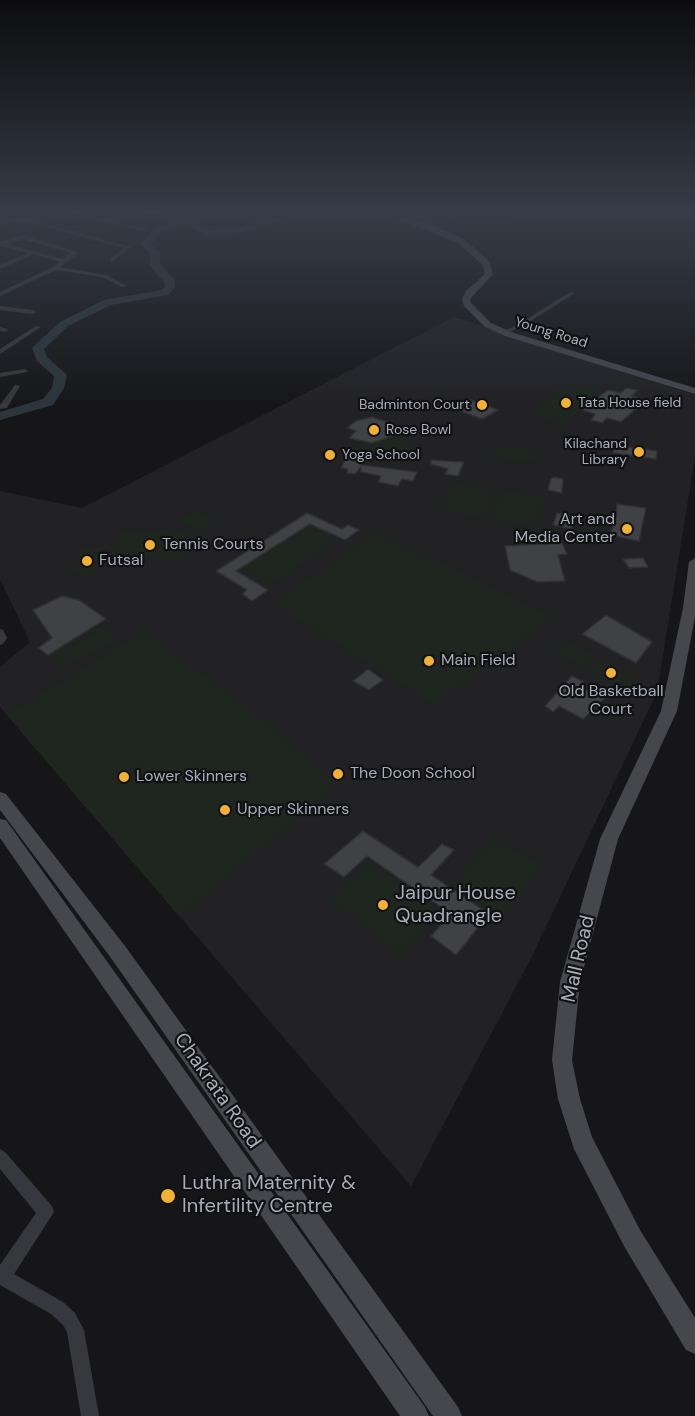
<!DOCTYPE html>
<style>
body{margin:0}
canvas{display:block;background:#161618}
</style>
<canvas width="695" height="1416"></canvas>
<script>
const g = document.querySelector('canvas').getContext('2d');
g.lineJoin = 'round';
function paint(path, color) {
  g.fillStyle = color;
  g.fill(path, 'evenodd');
}
function shape(rows) {
  const path = new Path2D();
  for (const r of rows) {
    path.moveTo(r[0], r[1]);
    for (let i = 2; i < r.length; i += 2) path.lineTo(r[i], r[i + 1]);
  }
  return path;
}
function strokePath(path, color, width, dash) {
  g.strokeStyle = color;
  g.lineWidth = width;
  g.lineCap = dash ? 'butt' : 'round';
  g.setLineDash(dash || []);
  g.stroke(path);
}
function drawText(font, color, halo, rows, align = 'center') {
  g.font = font + ' "DM Sans",sans-serif';
  g.lineWidth = 4.5;
  g.setLineDash([]);
  g.textBaseline = 'middle';
  g.strokeStyle = halo;
  g.fillStyle = color;
  for (const [text, x, y, turn = 0] of rows) {
    g.save();
    g.translate(x, y);
    g.rotate((+turn || 0) * Math.PI / 180);
    g.textAlign = isNaN(turn) ? turn : align;
    if (halo) g.strokeText(text, 0, 0);
    g.fillText(text, 0, 0);
    g.restore();
  }
}
paint(shape([
 [389,211,539,211,532,218,490,224,445,220,436,226],
 [454,317,695,395,695,456,657,692,532,956,411,1186,0,707,0,667,30,642,0,579,0,491,82,508]
]), '#222225');
paint(shape([
 [568,383,601,391,564,426,530,415],
 [396,432,416,452,391,458,359,456,363,442,381,442,388,439],
 [507,446,525,448,534,453,536,459,520,463,502,460,493,456,489,451,495,447],
 [453,483,495,489,483,518,438,510],
 [504,491,547,497,536,528,492,519],
 [195,511,217,522,200,531,179,520],
 [309,526,337,541,270,585,243,569],
 [120,530,188,532,184,560,109,558],
 [377,532,553,617,435,705,271,603],
 [81,547,105,547,93,576,70,574],
 [105,628,119,638,70,665,56,664,59,653],
 [144,631,267,721,336,786,180,917,7,715],
 [566,640,596,656,582,667,552,651],
 [601,659,634,675,619,687,588,671],
 [494,838,543,865,502,919,453,884],
 [369,864,440,913,400,953,328,898]
]), '#1e261f');
paint(shape([
 [278,211,288,211,287,220,240,233,208,236,187,225,162,231,150,244,160,252,160,264,175,280,175,287,168,295,111,305,68,326,44,349,47,357,67,375,64,388,53,405,0,420,0,412,43,399,52,388,54,376,37,361,32,348,60,322,104,300,161,290,166,285,150,265,150,253,139,244,156,227,188,219,210,230,240,227,279,216,278,211]
]), '#2c353c');
const building = shape([
 [626,388,637,390,632,396,645,401,621,422,607,418,602,423,591,420,595,414,582,410,608,390,621,393,626,388],
 [469,399,498,410,482,419,452,408,469,399],
 [372,417,393,424,396,428,393,436,372,443,349,438,356,431,347,428,356,421,372,417],
 [614,445,657,451,656,459,613,453,614,445],
 [346,458,365,460,362,465,417,472,413,481,402,479,398,486,378,482,381,476,361,472,361,467,355,474,347,473,348,469,341,468,346,458],
 [431,460,464,462,458,476,445,474,448,469,431,464,431,460],
 [554,477,563,479,562,493,548,490,551,479,554,477],
 [617,504,646,508,639,541,610,535,616,517,617,504],
 [307,513,342,529,348,525,359,530,345,540,310,524,236,571,268,590,252,601,242,594,247,590,216,571,307,513],
 [557,513,575,516,571,529,553,525,557,513],
 [562,543,567,554,558,555,565,581,537,582,510,570,505,546,562,543],
 [643,558,648,567,629,568,623,559,643,558],
 [62,596,79,600,106,619,48,655,38,648,52,638,33,610,62,596],
 [606,615,652,642,636,663,582,634,606,615],
 [368,669,383,680,369,690,353,681,368,669],
 [572,676,584,682,579,687,605,698,583,719,559,706,553,712,545,706,572,676],
 [363,831,418,867,442,844,454,850,431,875,489,914,456,955,431,936,451,914,367,856,344,877,324,864,363,831]
]);
paint(building, '#404145');
strokePath(building, '#303034', 1.5);
paint(shape([
 [35,211,42,211,25,218,131,247,112,262,110,261,110,259,124,248,20,220,0,227,0,223,35,211],
 [65,211,73,211,150,230,147,232,65,211],
 [132,211,157,212,166,211,163,213,170,214,178,211,184,211,171,217,138,212,122,217,107,216,122,215,132,211],
 [242,211,246,211,241,222,237,222,242,211],
 [23,235,77,252,77,254,60,267,106,275,127,286,122,287,102,277,56,270,0,296,0,292,53,267,60,262,33,254,0,269,0,265,28,253,0,246,0,242,23,235],
 [23,239,71,253,63,259,7,244,23,239],
 [570,292,575,293,523,326,507,333,502,332,519,324,570,292],
 [0,306,33,310,36,312,33,314,0,310,0,306],
 [36,326,41,327,0,354,0,349,36,326],
 [0,327,7,329,8,330,5,332,0,331,0,327],
 [25,369,28,371,27,372,0,377,0,373,25,369],
 [15,385,20,386,7,408,0,409,0,405,15,385],
 [0,629,3,630,7,638,3,644,0,645,0,629],
 [0,1149,5,1152,52,1206,54,1212,14,1274,63,1302,75,1313,84,1330,99,1416,81,1416,67,1332,63,1325,51,1314,0,1285,0,1265,36,1213,0,1169,0,1149]
]), '#37383d');
paint(shape([
 [377,211,388,211,438,227,464,239,489,261,493,274,470,299,471,303,491,323,511,332,695,388,695,394,505,336,485,327,464,306,462,299,466,291,485,274,482,264,458,243,377,211],
 [695,558,695,617,677,711,618,839,580,982,572,1060,580,1099,592,1137,640,1230,695,1318,695,1354,686,1350,624,1246,574,1149,558,1099,552,1060,560,982,600,839,661,711,683,608,689,562,695,558],
 [0,792,6,794,125,946,458,1407,462,1416,433,1416,111,958,0,810,0,792],
 [0,819,6,820,425,1407,429,1416,400,1416,0,838,0,819]
]), '#45474d');
const sky = g.createLinearGradient(0, 0, 0, 409);
sky.addColorStop(0, '#0c0c0d');
sky.addColorStop(0.52, '#363c48');
sky.addColorStop(1, '#363c4800');
g.fillStyle = sky;
g.fillRect(0, 0, 695, 409);
for (const [x, y, r, color] of [
 [566,403,6,"#f2b134"],
 [482,405,6,"#f2b134"],
 [374,430,6,"#f2b134"],
 [639,452,6,"#f2b134"],
 [330,455,6,"#f2b134"],
 [627,529,6,"#f2b134"],
 [150,545,6,"#f2b134"],
 [87,561,6,"#f2b134"],
 [429,661,6,"#f2b134"],
 [611,673,6,"#f2b134"],
 [338,774,6,"#f2b134"],
 [124,777,6,"#f2b134"],
 [225,810,6,"#f2b134"],
 [383,905,6,"#f2b134"],
 [168,1196,8,"#f2b134"]
]) {
  const dot = new Path2D();
  dot.arc(x, y, r, 0, 2 * Math.PI);
  g.fillStyle = color;
  g.fill(dot);
  strokePath(dot, '#111113', 2);
}
drawText('14px', '#a8adb8', '#111113', [
 ["Young Road",551,333,17]
]);
drawText('14px', '#a8adb8', '#111113', [
 ["Tata House field",578,403],
 ["Badminton Court",470,405,"right"],
 ["Rose Bowl",386,430],
 ["Kilachand",627,444,"right"],
 ["Library",627,460,"right"],
 ["Yoga School",342,455]
], 'left');
drawText('16px', '#a8adb8', '#111113', [
 ["Art and",615,520,"right"],
 ["Media Center",615,538,"right"],
 ["Tennis Courts",162,545],
 ["Futsal",99,561],
 ["Main Field",441,661],
 ["Old Basketball",611,692,"center"],
 ["Court",611,710,"center"],
 ["The Doon School",350,774],
 ["Lower Skinners",136,777],
 ["Upper Skinners",237,810]
], 'left');
drawText('20px', '#a8adb8', '#111113', [
 ["Jaipur House",395,894],
 ["Quadrangle",395,917],
 ["Luthra Maternity &",182,1184],
 ["Infertility Centre",182,1207]
], 'left');
drawText('20px', '#a8adb8', '#111113', [
 ["Mall Road",579,959,-77],
 ["Chakrata Road",217,1091,55]
]);
</script>
